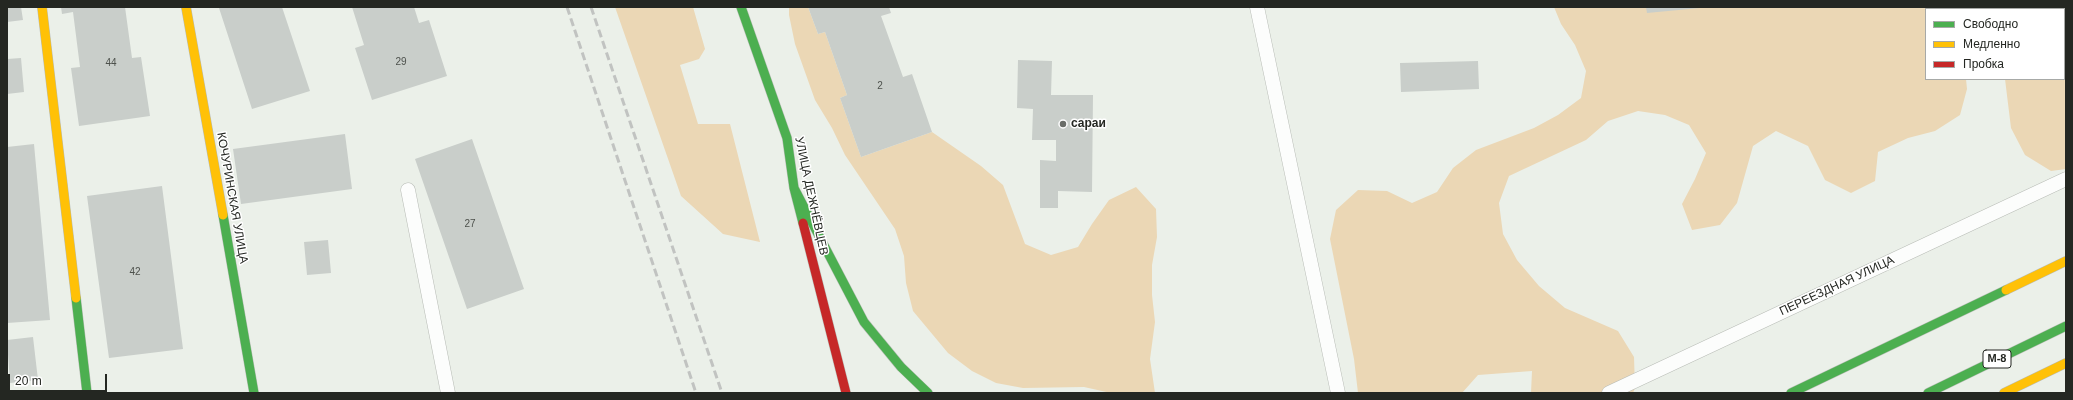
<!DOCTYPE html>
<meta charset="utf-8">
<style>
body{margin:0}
#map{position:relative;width:2073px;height:400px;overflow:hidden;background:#ebf0e9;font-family:Arial,sans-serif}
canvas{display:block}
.frame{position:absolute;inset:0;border:8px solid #242722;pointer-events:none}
.legend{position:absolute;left:1925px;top:8px;width:140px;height:72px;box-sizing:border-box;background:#fff;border:1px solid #a7a9a7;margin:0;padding:5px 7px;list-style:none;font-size:12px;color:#242722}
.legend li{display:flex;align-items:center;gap:8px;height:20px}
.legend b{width:20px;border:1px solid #a7a9a7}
.scale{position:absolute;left:8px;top:374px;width:99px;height:18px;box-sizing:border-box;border:2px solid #242722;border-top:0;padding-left:5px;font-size:12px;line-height:14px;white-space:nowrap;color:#242722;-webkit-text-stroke:3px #fff;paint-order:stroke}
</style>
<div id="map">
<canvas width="2073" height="400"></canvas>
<div class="frame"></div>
<ul class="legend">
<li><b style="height:5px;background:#4caf50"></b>Свободно</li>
<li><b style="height:5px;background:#ffc107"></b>Медленно</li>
<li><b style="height:5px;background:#c62828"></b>Пробка</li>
</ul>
<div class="scale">20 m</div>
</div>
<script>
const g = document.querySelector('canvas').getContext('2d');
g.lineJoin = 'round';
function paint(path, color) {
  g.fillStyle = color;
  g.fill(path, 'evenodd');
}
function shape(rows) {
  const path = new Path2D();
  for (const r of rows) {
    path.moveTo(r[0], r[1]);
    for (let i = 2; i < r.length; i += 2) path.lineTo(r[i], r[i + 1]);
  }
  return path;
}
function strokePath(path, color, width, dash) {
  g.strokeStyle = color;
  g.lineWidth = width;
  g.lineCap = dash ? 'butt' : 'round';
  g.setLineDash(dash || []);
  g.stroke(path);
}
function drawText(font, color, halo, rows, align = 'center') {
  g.font = font + ' Arial,sans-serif';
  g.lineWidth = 3;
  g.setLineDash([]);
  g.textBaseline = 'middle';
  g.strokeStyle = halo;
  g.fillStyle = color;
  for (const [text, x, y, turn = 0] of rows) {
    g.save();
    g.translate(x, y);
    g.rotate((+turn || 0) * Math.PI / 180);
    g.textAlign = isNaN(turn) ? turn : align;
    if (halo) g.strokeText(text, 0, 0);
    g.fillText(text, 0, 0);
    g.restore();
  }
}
paint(shape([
 [615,7,693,7,705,49,699,59,680,65,698,124,730,124,760,242,723,234,681,196],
 [789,7,808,7,818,34,825,32,847,95,840,98,861,157,932,132,981,166,1003,185,1025,244,1051,255,1078,247,1092,224,1109,200,1136,187,1156,209,1157,237,1152,265,1152,295,1155,322,1150,359,1155,393,1111,393,1084,387,1023,388,996,383,972,371,948,353,913,311,906,283,904,256,895,229,845,155,832,128,815,100,795,44,789,15],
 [1554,7,2052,7,2053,9,1926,9,1926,79,1966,79,1967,89,1960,115,1935,131,1908,138,1878,152,1875,181,1851,193,1825,180,1808,146,1776,131,1753,146,1737,203,1720,225,1692,230,1682,204,1695,179,1706,153,1689,125,1665,115,1638,111,1608,121,1586,140,1509,176,1499,203,1503,234,1517,260,1539,286,1565,308,1618,331,1634,357,1635,388,1633,393,1531,393,1532,371,1478,375,1462,393,1358,393,1354,359,1330,239,1336,210,1358,190,1387,191,1412,203,1437,192,1453,168,1476,150,1534,128,1558,115,1581,98,1586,71,1575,45,1561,24],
 [2064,26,2066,29,2066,169,2051,171,2025,155,2011,128,2005,79,2064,79]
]), '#ebd7b5');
paint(shape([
 [7,7,21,7,23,20,7,22],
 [61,7,125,7,132,58,141,57,150,116,79,126,71,68,80,67,73,12,62,14],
 [221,7,282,7,310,91,252,109,219,8],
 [352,7,414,7,419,23,429,20,447,76,372,100,355,48,364,45],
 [808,7,889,7,891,13,881,16,903,77,912,74,932,132,861,157,840,98,847,95,825,32,818,34],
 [1646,7,1700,7,1700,8,1647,13],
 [21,58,24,92,7,94,7,59],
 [1018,60,1052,61,1051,95,1093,95,1092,192,1058,191,1058,208,1040,208,1040,160,1056,161,1056,140,1032,140,1033,109,1017,108],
 [1478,61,1479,89,1401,92,1400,63],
 [345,134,352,189,241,204,233,149],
 [472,139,524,289,467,309,415,159],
 [34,144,50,320,7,323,7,147],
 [162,186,183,349,109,358,87,196],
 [328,240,331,273,307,275,304,242],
 [33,337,38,380,10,383,7,340]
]), '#c9ceca');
const lane = shape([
 [1257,7,1338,393],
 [408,190,448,393],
 [1609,393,2066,179]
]);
const fast = shape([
 [741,7,787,138,794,188,803,223],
 [794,188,864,322,901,367,928,393],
 [223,215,254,393],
 [76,298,87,393],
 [1791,393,2006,290],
 [1928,393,2066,326]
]);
const slow = shape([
 [42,7,76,298],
 [186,7,223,215],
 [2006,290,2066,261],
 [2004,393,2066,363]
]);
const jam = shape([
 [803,223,846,393]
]);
strokePath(lane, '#b8bcb6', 15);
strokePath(fast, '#b8bcb6', 10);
strokePath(slow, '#b8bcb6', 10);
strokePath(jam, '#b8bcb6', 10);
strokePath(lane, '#fcfdfc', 14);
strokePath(fast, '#4caf50', 9);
strokePath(slow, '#ffc107', 9);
strokePath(jam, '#c62828', 9);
strokePath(shape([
 [567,7,696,393],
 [591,7,722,393]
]), '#c1c3c1', 3, [8, 4]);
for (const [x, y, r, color] of [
 [1063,124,4,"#6a6d68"]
]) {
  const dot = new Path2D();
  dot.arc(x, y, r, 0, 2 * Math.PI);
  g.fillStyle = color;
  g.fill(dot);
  strokePath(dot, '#fff', 1.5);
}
drawText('10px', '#4d514c', null, [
 ["29",401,62],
 ["44",111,63],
 ["2",880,86],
 ["27",470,224],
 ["42",135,272]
]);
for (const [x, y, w] of [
 [1997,359,28]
]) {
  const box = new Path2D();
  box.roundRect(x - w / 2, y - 9, w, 18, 3);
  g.fillStyle = '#fff';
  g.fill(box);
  strokePath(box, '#242722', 1);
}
drawText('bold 11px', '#242722', null, [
 ["М-8",1997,359]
]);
drawText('bold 12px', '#242722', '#fff', [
 ["сараи",1071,124]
], 'left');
drawText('12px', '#242722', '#fff', [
 ["УЛИЦА ДЕЖНЁВЦЕВ",811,196,78],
 ["КОЧУРИНСКАЯ УЛИЦА",232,198,80],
 ["ПЕРЕЕЗДНАЯ УЛИЦА",1837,286,-25]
]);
</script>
